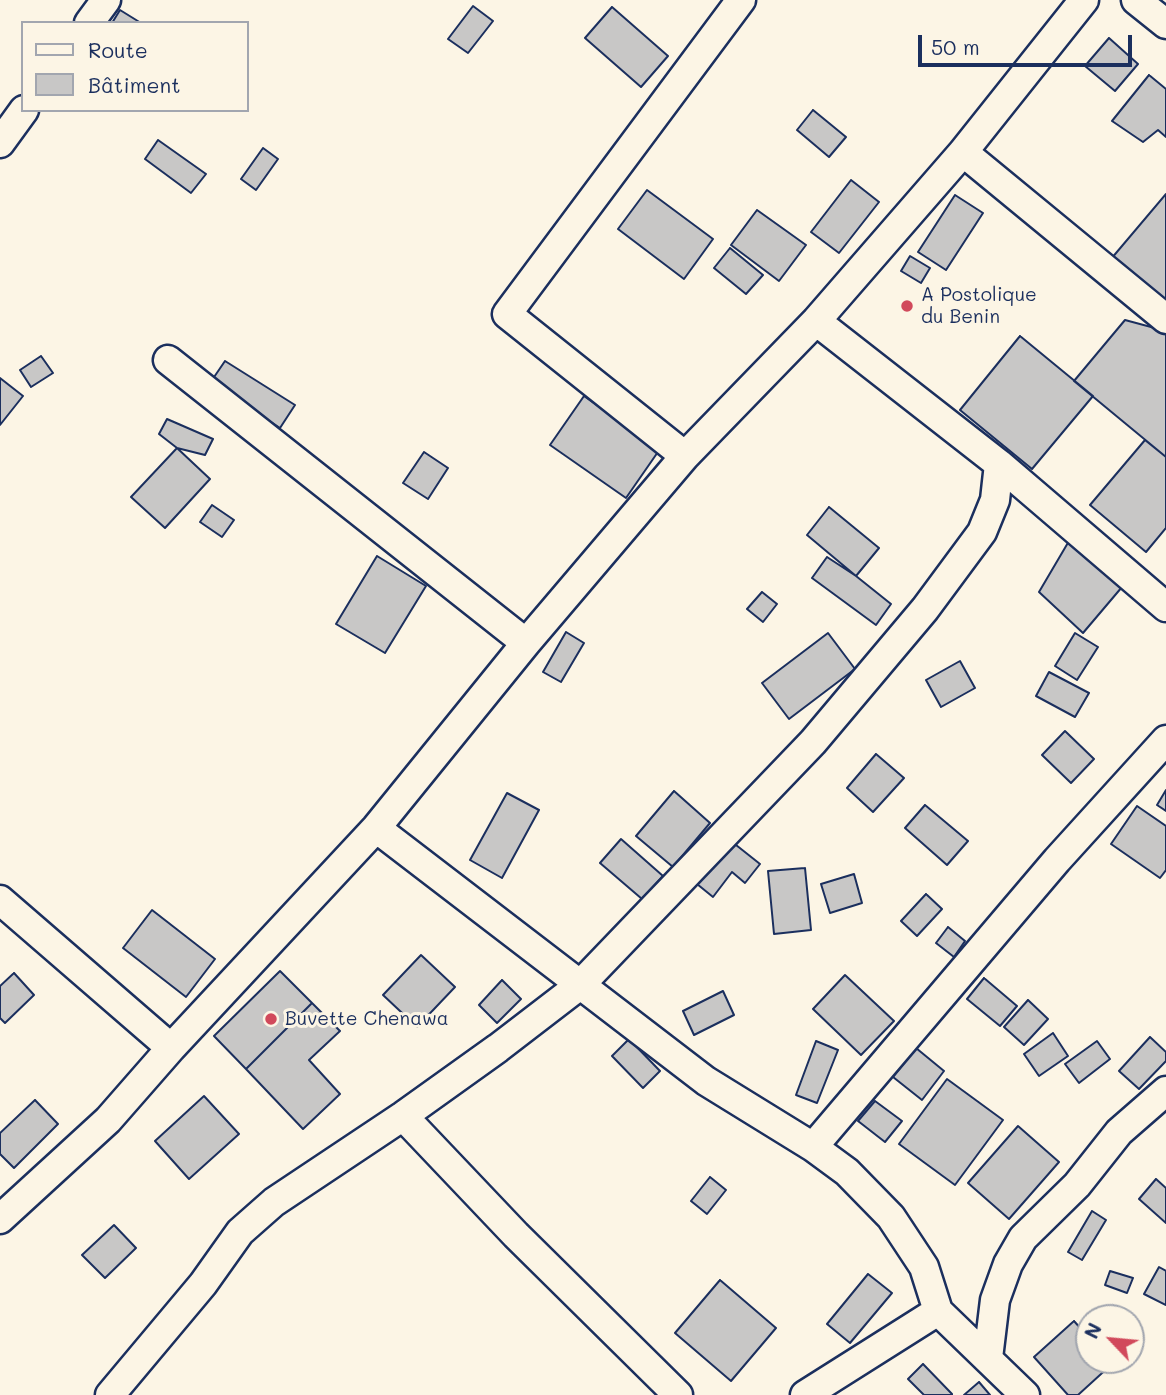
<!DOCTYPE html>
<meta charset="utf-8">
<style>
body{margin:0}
#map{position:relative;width:1166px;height:1395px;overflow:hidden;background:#fcf5e5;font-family:Mali,sans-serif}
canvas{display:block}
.legend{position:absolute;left:21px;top:21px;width:228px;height:91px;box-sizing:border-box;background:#fcf5e5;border:2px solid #a2a6af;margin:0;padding:9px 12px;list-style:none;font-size:21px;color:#1b2f5e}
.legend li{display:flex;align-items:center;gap:14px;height:35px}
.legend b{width:35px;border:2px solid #a2a6af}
.north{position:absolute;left:1075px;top:1304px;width:70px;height:70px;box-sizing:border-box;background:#fcf5e5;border:2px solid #a2a6af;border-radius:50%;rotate:296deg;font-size:19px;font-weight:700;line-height:28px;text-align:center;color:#1b2f5e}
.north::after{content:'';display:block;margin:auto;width:24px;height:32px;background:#d1495b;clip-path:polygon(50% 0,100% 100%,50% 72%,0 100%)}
.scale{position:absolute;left:918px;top:35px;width:214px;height:32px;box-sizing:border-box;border:4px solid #1b2f5e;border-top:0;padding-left:9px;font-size:21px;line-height:24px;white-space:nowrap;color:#1b2f5e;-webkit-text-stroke:5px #fcf5e5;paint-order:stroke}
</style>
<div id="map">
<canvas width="1166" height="1395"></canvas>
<ul class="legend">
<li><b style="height:9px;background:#fcf5e5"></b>Route</li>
<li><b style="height:19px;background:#c8c7c6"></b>Bâtiment</li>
</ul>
<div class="north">N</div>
<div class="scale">50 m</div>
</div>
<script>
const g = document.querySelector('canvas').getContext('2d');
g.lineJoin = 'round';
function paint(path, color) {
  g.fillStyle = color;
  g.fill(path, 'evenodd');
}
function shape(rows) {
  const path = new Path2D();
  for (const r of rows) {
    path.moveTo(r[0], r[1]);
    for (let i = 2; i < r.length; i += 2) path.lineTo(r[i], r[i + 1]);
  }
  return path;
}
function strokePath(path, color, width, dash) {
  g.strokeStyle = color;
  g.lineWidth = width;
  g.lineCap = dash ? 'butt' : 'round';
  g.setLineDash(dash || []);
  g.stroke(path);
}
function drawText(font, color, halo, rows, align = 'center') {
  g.font = font + ' Mali,sans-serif';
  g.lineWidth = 6;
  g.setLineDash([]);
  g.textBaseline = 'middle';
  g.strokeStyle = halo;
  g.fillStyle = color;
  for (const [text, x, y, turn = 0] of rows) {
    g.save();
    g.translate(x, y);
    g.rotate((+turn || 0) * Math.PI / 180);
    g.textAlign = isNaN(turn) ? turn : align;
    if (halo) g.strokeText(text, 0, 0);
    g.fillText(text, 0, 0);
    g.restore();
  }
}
const building = shape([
 [473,6,493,21,468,53,448,39,473,6],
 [612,7,668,56,641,87,585,38,612,7],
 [120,10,141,23,112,23,120,10],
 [1109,38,1138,64,1115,91,1085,66,1109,38],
 [1149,75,1166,89,1166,137,1158,130,1143,142,1112,121,1149,75],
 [813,110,846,137,829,157,797,130,813,110],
 [158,140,206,174,191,193,145,159,158,140],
 [263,148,278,159,256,190,241,179,263,148],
 [851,180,879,202,839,253,811,232,851,180],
 [647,190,713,239,684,279,618,229,647,190],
 [1166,194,1166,307,1111,259,1166,194],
 [955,195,983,213,946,270,918,252,955,195],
 [757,210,806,245,779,281,731,245,757,210],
 [730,248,763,275,746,294,714,268,730,248],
 [910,256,930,268,921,283,901,271,910,256],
 [1125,320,1166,331,1166,457,1074,381,1125,320],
 [1020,336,1093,396,1032,469,960,410,1020,336],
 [41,356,53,373,31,387,20,370,41,356],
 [225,361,295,405,280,428,210,383,225,361],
 [0,378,23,396,0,425,0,378],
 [584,396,660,449,626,498,550,445,584,396],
 [167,419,213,439,205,455,177,448,159,434,167,419],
 [1145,440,1166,457,1166,528,1146,552,1090,505,1145,440],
 [177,448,210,479,165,528,131,497,177,448],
 [424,452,448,468,428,499,403,483,424,452],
 [212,505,234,520,222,537,200,522,212,505],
 [829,507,879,548,856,576,807,535,829,507],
 [1069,541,1122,587,1083,633,1039,592,1069,541],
 [377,556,426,586,385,653,336,624,377,556],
 [827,557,856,576,891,604,876,625,812,578,827,557],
 [762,592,777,604,763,622,747,609,762,592],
 [566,632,584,643,561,682,543,672,566,632],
 [828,633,855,669,789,719,762,683,828,633],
 [1075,633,1098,647,1077,680,1055,666,1075,633],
 [960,661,975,688,941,707,926,680,960,661],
 [1049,672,1089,693,1075,717,1036,696,1049,672],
 [1065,731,1094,759,1071,783,1042,755,1065,731],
 [876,754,904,778,873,812,847,788,876,754],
 [1166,790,1166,811,1157,805,1166,790],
 [674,791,710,823,673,867,636,836,674,791],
 [507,793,539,810,502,878,470,860,507,793],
 [925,805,968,841,947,865,905,828,925,805],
 [1137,806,1166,826,1166,870,1160,878,1111,844,1137,806],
 [621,839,663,876,642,899,600,863,621,839],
 [731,841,760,864,745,883,732,872,713,897,697,884,731,841],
 [805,868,811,930,774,934,768,871,805,868],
 [854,874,862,903,830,913,821,884,854,874],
 [926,894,942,909,917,936,901,921,926,894],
 [152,910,215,959,186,997,123,948,152,910],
 [948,927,965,941,954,957,936,943,948,927],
 [421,955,455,987,417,1027,383,995,421,955],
 [280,971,312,1003,246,1069,214,1036,280,971],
 [14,973,34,995,5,1023,0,1018,0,986,14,973],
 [845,975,894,1021,861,1055,813,1009,845,975],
 [984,978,1017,1006,1000,1026,967,999,984,978],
 [502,980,521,999,497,1023,479,1005,502,980],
 [723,991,734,1015,694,1035,683,1011,723,991],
 [1028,1000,1048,1019,1024,1045,1004,1027,1028,1000],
 [312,1003,340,1031,309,1060,340,1094,303,1129,246,1069,312,1003],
 [1053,1033,1068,1056,1039,1076,1024,1054,1053,1033],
 [1150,1037,1166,1052,1166,1061,1139,1089,1119,1071,1150,1037],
 [629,1039,660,1071,643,1088,612,1056,629,1039],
 [816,1041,838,1050,817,1103,796,1095,816,1041],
 [1097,1041,1110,1059,1079,1083,1065,1064,1097,1041],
 [916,1048,944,1071,922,1100,893,1077,916,1048],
 [947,1079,1003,1120,955,1185,899,1144,947,1079],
 [204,1096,239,1134,189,1179,155,1141,204,1096],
 [35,1100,58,1124,14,1168,0,1154,0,1133,35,1100],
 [875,1101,902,1121,885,1142,858,1121,875,1101],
 [1018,1126,1059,1162,1009,1219,968,1183,1018,1126],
 [710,1177,726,1190,707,1214,691,1201,710,1177],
 [1156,1179,1166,1188,1166,1223,1139,1199,1156,1179],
 [1092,1211,1106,1220,1082,1260,1068,1252,1092,1211],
 [114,1225,136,1248,105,1278,82,1255,114,1225],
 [1159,1267,1166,1271,1166,1305,1144,1294,1159,1267],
 [1110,1271,1133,1278,1127,1293,1105,1285,1110,1271],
 [868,1274,892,1293,850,1343,827,1324,868,1274],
 [720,1280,776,1328,731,1381,675,1333,720,1280],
 [1074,1321,1089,1338,1089,1360,1108,1360,1112,1364,1078,1395,1068,1395,1034,1357,1074,1321],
 [923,1364,952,1394,952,1395,924,1395,908,1379,923,1364],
 [979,1382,990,1395,964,1395,979,1382]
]);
paint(building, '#c8c7c6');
strokePath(building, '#1b2f5e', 2);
const street = shape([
 [1136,0,1166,24],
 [89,23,106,0],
 [0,143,24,110],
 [963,152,1166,319],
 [816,321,999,464,1166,607],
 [168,360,526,643],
 [685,456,507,314,741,0],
 [376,828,706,1081,813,1147,847,1172,891,1217,924,1267,938,1311,1025,1395],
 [0,900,171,1048],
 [403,1116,516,1235,678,1395],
 [813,1147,1057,860,1166,740],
 [0,1219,108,1120,171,1048,376,828,526,643,685,456,816,321,963,152,1084,0],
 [988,1358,995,1300,1008,1264,1023,1238,1077,1185,1119,1132,1166,1091],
 [110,1395,203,1284,240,1232,274,1202,403,1116,498,1048,580,985,813,742,925,609,982,532,995,500,999,464],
 [805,1395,938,1311]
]);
strokePath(street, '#1b2f5e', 33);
strokePath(street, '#fcf5e5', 28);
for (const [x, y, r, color] of [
 [907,306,7,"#d1495b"],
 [271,1019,7,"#d1495b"]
]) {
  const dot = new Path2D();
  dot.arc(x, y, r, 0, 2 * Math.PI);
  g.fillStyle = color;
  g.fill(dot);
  strokePath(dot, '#fcf5e5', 2.5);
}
drawText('19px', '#1b2f5e', '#fcf5e5', [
 ["A Postolique",921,295],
 ["du Benin",921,317],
 ["Buvette Chenawa",285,1019]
], 'left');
</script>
